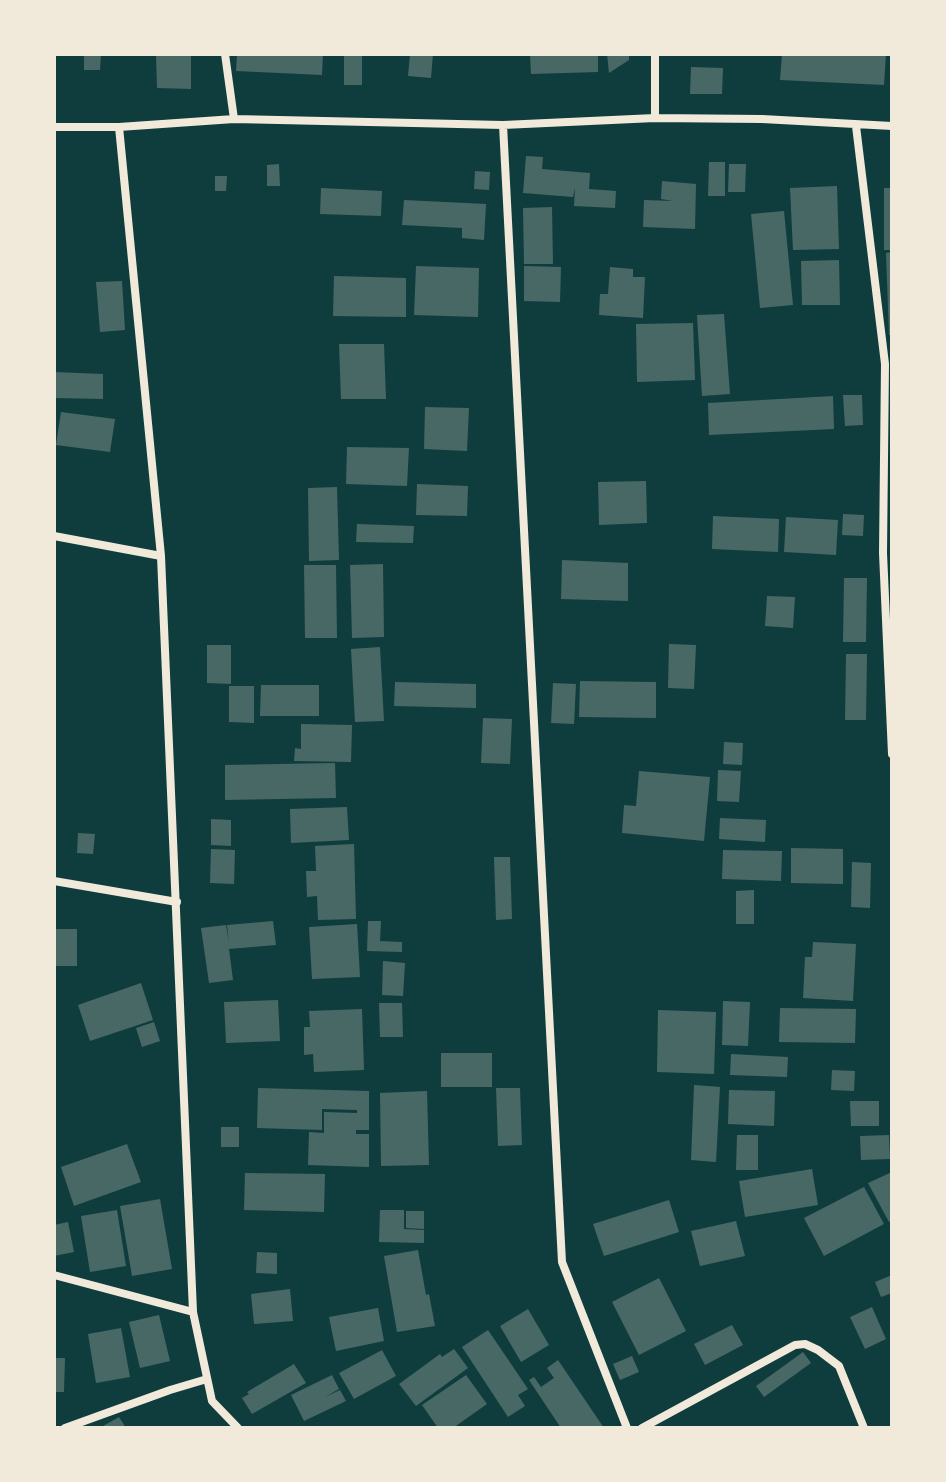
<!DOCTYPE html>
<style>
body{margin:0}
#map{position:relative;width:946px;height:1482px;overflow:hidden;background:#0f3d3e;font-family:Barlow,sans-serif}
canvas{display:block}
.frame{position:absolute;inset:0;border:56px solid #f1e9da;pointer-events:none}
</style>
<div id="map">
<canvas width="946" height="1482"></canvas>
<div class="frame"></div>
</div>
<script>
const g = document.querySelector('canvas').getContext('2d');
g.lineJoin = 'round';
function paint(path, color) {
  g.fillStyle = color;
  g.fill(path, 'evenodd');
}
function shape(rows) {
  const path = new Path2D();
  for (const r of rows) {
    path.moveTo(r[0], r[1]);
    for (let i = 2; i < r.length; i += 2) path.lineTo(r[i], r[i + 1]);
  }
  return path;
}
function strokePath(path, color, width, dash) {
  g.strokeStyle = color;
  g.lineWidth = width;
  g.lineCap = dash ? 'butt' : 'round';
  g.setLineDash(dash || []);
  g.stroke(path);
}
paint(shape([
 [84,54,101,54,100,70,84,70],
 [156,54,191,54,191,89,157,88],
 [237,54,323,54,322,75,236,71],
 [344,54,362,54,362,85,344,85],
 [410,54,433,54,431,78,408,76],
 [530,54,598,54,598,72,531,74],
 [607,54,629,54,629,60,609,73],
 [782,54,886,54,884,85,780,80],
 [691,67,723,68,722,94,690,94],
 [526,156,543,157,542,169,590,173,589,189,616,191,615,208,574,206,575,188,573,197,523,193],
 [709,162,725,162,725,196,708,196],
 [279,164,280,186,267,186,267,165],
 [729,164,746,164,745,192,728,192],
 [475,171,490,172,489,190,474,189],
 [215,176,227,176,226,191,215,191],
 [662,181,696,184,695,229,643,227,644,200,673,201,661,199],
 [837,186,839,249,793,250,790,188],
 [321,188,382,191,381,216,320,214],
 [884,188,892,188,892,250,884,250],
 [404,200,486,204,484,240,462,238,462,228,402,225],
 [552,207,553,264,524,264,523,208],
 [784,211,793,305,760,308,751,214],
 [892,252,892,335,889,335,886,253],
 [839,260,840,305,802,305,801,261],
 [416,266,479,268,478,317,414,315],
 [524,266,561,267,560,302,524,301],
 [610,267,633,269,633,277,645,277,643,318,599,315,600,294,608,294],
 [334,276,406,278,406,317,333,316],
 [122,281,125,330,100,332,96,282],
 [724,314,730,394,702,396,697,315],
 [693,323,695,380,637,382,636,324],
 [339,344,384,344,386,399,341,399],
 [54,372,103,374,103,399,54,398],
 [843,395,862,395,863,425,845,426],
 [833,396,834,429,709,435,708,403],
 [425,407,469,408,467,451,424,449],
 [61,412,115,419,110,452,56,445],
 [347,447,409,448,407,486,346,484],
 [646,481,647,523,599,525,598,482],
 [417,484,468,486,467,516,416,515],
 [337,487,339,560,309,561,308,488],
 [843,514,864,515,863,536,842,535],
 [713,516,779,519,778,552,712,549],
 [786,517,838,520,836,555,784,552],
 [357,524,414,526,413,543,356,542],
 [562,560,628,563,628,601,561,599],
 [383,564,384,637,352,638,350,565],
 [304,565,336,565,337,638,305,638],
 [844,578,867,578,866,642,843,642],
 [767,596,795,597,793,628,765,626],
 [669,644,696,645,694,689,668,688],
 [207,645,231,645,231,684,207,683],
 [380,647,384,721,355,722,351,649],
 [846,654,867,654,866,720,845,720],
 [580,681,656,682,656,718,579,717],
 [395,682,476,684,476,708,394,706],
 [553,683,576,684,574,724,551,723],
 [261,685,319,685,319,716,260,716],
 [229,686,254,686,254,723,229,722],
 [483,718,512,719,510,764,481,763],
 [301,724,352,725,351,762,294,761,295,748,301,749],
 [724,742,743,743,742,765,723,764],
 [335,763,336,798,225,800,225,765],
 [718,770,741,771,739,802,717,801],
 [639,771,710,777,704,841,622,833,624,805,636,806],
 [347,807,349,840,291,843,290,809],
 [720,818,766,820,765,842,719,839],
 [211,819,231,820,231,846,211,845],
 [78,833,95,834,93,854,77,853],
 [354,844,356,919,318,920,317,896,307,897,306,871,316,871,315,846],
 [791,848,843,849,843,884,791,883],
 [211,849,235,850,234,884,210,883],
 [723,850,782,851,781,881,722,879],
 [494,857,510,857,512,919,496,920],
 [852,862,871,863,870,908,851,907],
 [754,890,754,924,736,924,736,891],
 [273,921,276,945,229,949,233,980,209,983,201,928,226,925,229,943,227,925],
 [368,921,381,921,380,941,402,942,402,952,367,951],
 [357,924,360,977,312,979,309,927],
 [54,929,77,929,77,966,54,966],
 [813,942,856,944,853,1001,803,998,805,957,812,957],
 [383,961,405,963,403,996,382,995],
 [141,983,153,1020,90,1041,78,1005],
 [278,1000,280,1041,226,1043,224,1002],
 [723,1001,750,1002,748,1046,722,1045],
 [379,1003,402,1003,403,1037,380,1037],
 [780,1008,856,1009,855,1043,779,1042],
 [362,1009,364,1070,314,1072,313,1054,304,1055,304,1027,310,1027,309,1011],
 [658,1010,716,1012,714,1074,657,1072],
 [154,1022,160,1041,142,1047,136,1028],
 [441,1053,492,1053,492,1087,441,1087],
 [731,1054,788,1057,787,1077,730,1075],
 [832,1070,855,1071,854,1091,831,1090],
 [694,1085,720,1087,716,1162,691,1160],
 [258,1088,369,1091,369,1130,356,1130,356,1134,369,1134,369,1167,308,1165,309,1132,324,1133,324,1112,357,1113,357,1110,322,1109,322,1130,257,1128],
 [496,1088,520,1088,522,1145,498,1146],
 [729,1090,775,1091,774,1126,728,1124],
 [427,1091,429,1165,381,1166,380,1093],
 [850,1101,879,1101,879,1126,851,1126],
 [221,1127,239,1127,239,1147,221,1147],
 [737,1135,758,1135,758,1170,736,1170],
 [889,1135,890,1159,861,1160,860,1136],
 [127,1144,141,1182,74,1206,61,1167],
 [812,1169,818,1205,745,1217,739,1181],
 [892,1172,892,1221,889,1222,868,1183],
 [245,1173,325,1174,324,1212,244,1210],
 [864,1187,884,1224,824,1256,804,1218],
 [160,1199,172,1269,132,1276,120,1206],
 [669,1200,679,1232,604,1256,593,1224],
 [117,1210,126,1266,90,1272,81,1216],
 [380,1210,404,1210,404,1229,424,1230,424,1243,379,1242],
 [406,1211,424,1211,424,1229,406,1228],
 [736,1221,745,1256,700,1266,691,1231],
 [68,1222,74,1252,54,1256,54,1225],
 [418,1250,426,1295,429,1294,435,1326,397,1332,384,1256],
 [257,1252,277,1253,277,1274,256,1273],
 [892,1275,892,1293,881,1297,875,1282],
 [659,1278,686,1331,639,1355,612,1302],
 [290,1289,293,1321,254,1324,251,1294],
 [872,1307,886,1339,865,1349,850,1317],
 [378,1308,384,1341,336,1351,329,1317],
 [528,1309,549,1345,521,1362,500,1326],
 [159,1315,170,1361,140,1368,129,1322],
 [732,1325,743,1345,705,1365,694,1344],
 [121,1328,130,1377,96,1383,88,1334],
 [488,1330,528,1389,518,1395,525,1406,508,1417,462,1347],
 [454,1349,468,1368,416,1406,399,1384,440,1354,442,1357],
 [382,1350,396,1376,354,1399,339,1373],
 [803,1352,811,1363,764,1397,756,1386],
 [632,1356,639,1372,620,1380,613,1364],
 [54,1358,65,1358,64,1392,54,1392],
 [558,1360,604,1428,579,1426,561,1428,529,1380,534,1377,541,1387,554,1378,547,1368],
 [294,1364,306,1383,252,1414,242,1398,249,1394,247,1392],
 [332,1375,339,1389,325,1397,340,1390,346,1401,304,1421,291,1395],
 [466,1375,487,1404,453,1428,438,1428,422,1405],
 [119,1417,126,1428,105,1428,103,1426]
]), '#486865');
strokePath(shape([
 [225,54,234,119],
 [655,54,655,118],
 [503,125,562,1262,627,1428],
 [856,126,885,364,883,553,892,754],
 [54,127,119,127,234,119,503,125,655,118,762,119,892,126],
 [119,127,161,556,193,1312],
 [54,536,161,556],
 [54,881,177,902],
 [54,1275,193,1312,212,1401,238,1428],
 [65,1428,170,1390,207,1379],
 [642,1428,795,1345,805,1344,818,1350,839,1366,864,1428]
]), '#f1e9da', 8);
</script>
